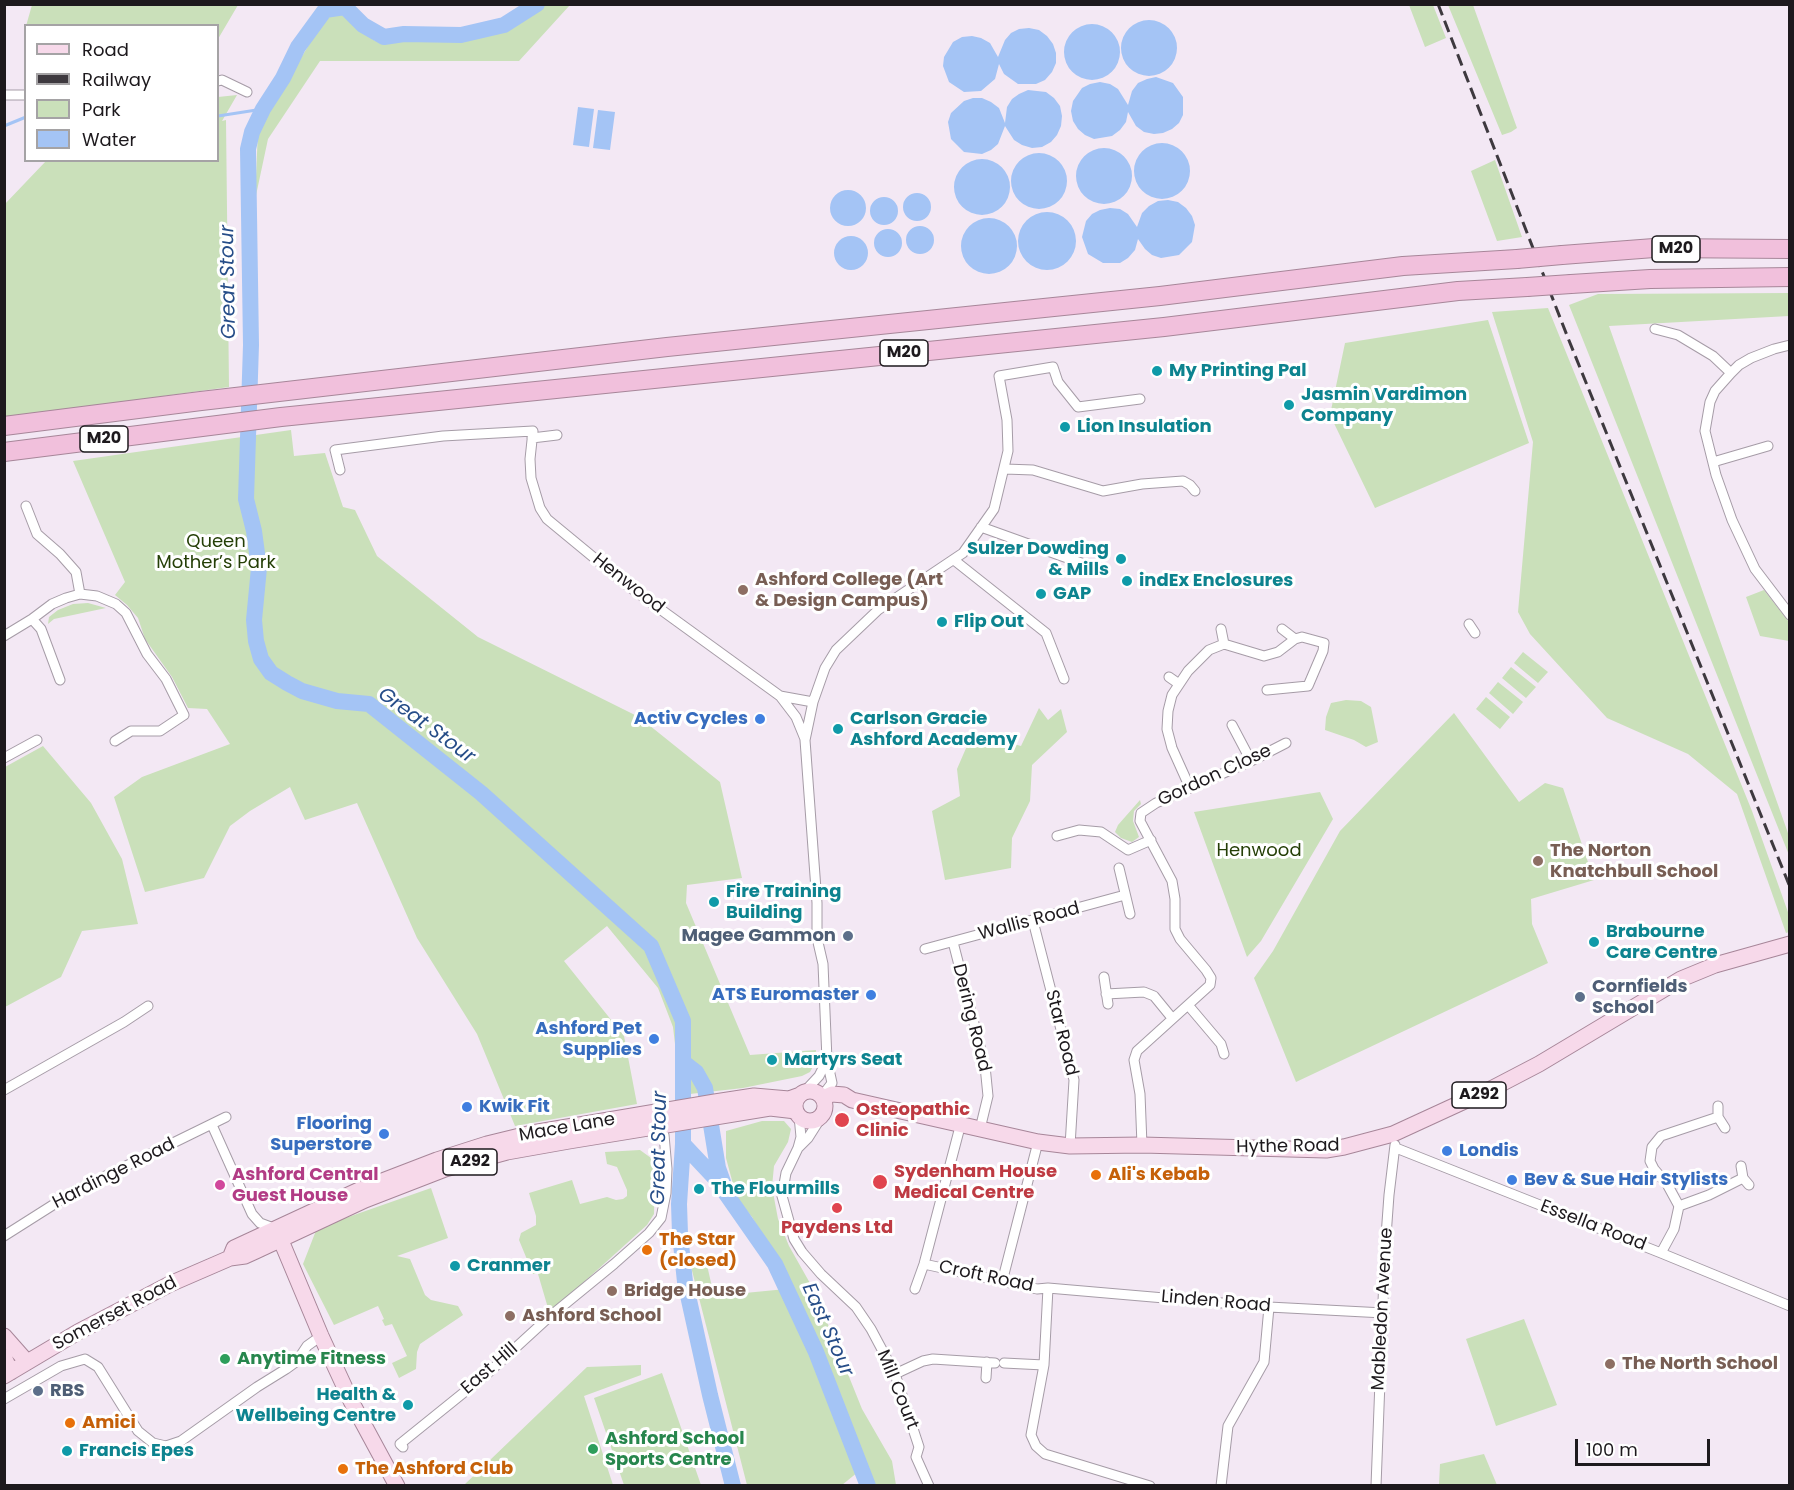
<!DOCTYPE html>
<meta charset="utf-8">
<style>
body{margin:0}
#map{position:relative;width:1794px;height:1490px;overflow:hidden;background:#f3e8f4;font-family:Poppins,sans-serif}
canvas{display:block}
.frame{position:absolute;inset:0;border:6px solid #1d191d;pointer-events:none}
.legend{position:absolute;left:24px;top:24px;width:195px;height:138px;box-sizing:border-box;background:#fff;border:2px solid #a5a3a5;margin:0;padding:8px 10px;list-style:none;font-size:18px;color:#1d191d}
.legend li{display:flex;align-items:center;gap:12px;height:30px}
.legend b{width:30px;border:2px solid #a5a3a5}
.scale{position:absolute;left:1575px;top:1439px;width:135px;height:27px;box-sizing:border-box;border:3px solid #1d191d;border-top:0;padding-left:8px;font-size:18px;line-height:21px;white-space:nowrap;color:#1d191d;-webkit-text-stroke:4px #fff;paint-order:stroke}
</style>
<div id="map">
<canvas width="1794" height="1490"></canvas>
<div class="frame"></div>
<ul class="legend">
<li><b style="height:8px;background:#f7d9ea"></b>Road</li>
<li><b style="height:8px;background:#3e393f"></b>Railway</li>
<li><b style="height:16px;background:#cae0ba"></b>Park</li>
<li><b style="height:16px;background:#a4c4f5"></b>Water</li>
</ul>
<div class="scale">100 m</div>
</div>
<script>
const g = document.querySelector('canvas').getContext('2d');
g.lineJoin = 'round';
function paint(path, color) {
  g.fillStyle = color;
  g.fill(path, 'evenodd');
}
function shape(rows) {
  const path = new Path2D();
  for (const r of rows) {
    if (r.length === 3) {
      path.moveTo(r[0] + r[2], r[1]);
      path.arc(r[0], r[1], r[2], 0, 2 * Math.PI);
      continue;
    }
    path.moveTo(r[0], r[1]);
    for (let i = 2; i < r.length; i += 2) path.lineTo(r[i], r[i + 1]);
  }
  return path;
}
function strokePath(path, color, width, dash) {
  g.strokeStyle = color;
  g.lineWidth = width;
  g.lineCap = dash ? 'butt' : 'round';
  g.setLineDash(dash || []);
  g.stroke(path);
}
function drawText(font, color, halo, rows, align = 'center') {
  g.font = font + ' Poppins,sans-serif';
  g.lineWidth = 6;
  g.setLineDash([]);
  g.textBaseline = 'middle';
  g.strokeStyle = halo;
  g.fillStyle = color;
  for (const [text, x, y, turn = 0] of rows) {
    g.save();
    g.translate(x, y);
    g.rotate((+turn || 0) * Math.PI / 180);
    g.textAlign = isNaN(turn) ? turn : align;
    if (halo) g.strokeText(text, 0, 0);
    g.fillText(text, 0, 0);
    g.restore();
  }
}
paint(shape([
 [32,5,32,4,238,5,218,39,218,26,26,26],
 [544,5,570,5,519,61,320,61,268,139,255,200,258,130,326,16,342,15,375,41,427,34,461,35,505,31,541,9],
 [1409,5,1433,5,1446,38,1425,47],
 [1448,5,1473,5,1517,128,1511,132,1502,135],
 [237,95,222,121,226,120,229,387,5,418,4,205,46,161,218,160,218,97],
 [1495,160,1522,237,1497,241,1471,171],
 [1789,293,1789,316,1609,326,1789,836,1789,855,1569,305,1598,294],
 [1548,308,1752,811,1789,915,1789,932,1786,933,1737,794,1688,754,1607,718,1530,634,1518,612,1533,442,1492,312],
 [1488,320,1529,443,1375,508,1330,415,1345,343],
 [291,430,294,456,325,453,343,507,355,510,377,556,478,637,639,717,720,782,742,878,687,885,686,903,750,1055,816,1050,815,1063,810,1072,802,1076,743,1088,681,1095,673,1027,658,988,607,926,564,961,624,1036,637,1104,515,1126,477,1034,417,938,357,803,305,820,290,787,250,811,230,826,204,878,145,892,114,797,142,777,230,744,207,709,188,708,172,677,145,639,138,618,127,605,115,595,125,582,73,461],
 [1764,590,1789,622,1789,641,1760,636,1746,597],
 [88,603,106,608,54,619,48,624,49,617,58,610,73,604],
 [1523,652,1548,672,1538,683,1514,663],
 [1511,667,1536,687,1526,698,1502,678],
 [1498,682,1523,702,1513,714,1489,693],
 [1486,697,1510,717,1500,729,1476,709],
 [1346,700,1361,701,1371,707,1378,742,1366,747,1354,740,1325,730,1326,717,1331,703],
 [1039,708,1048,720,1061,709,1067,732,1032,765,1030,801,1012,838,1011,868,945,880,932,811,960,796,957,769,973,732,1021,746],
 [1454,713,1519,802,1545,783,1563,788,1594,880,1531,899,1532,924,1548,963,1296,1082,1254,978,1273,951,1340,831],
 [43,746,91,803,122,859,138,924,82,931,61,977,5,1007,5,767],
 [1320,792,1333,819,1261,941,1247,957,1194,812],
 [1140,800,1141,804,1134,811,1133,821,1139,837,1132,842,1121,838,1115,832,1118,825],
 [762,1121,784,1121,791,1129,788,1142,774,1166,772,1187,778,1219,789,1246,815,1292,862,1409,892,1461,896,1485,868,1485,821,1360,784,1273,752,1217,737,1199,726,1158,726,1131],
 [640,1150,651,1158,655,1168,654,1214,647,1225,553,1310,548,1308,538,1274,533,1274,519,1240,521,1233,536,1225,536,1216,529,1193,572,1180,580,1204,607,1197,616,1200,623,1199,627,1196,627,1190,617,1167,607,1164,605,1152],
 [431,1188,448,1238,397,1256,410,1259,425,1295,431,1300,458,1306,463,1315,420,1344,417,1352,416,1369,399,1378,392,1363,407,1356,392,1324,385,1326,382,1320,384,1319,378,1306,334,1325,303,1264,317,1228],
 [689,1259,707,1265,714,1296,786,1289,858,1472,842,1485,747,1485],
 [1524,1319,1557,1405,1496,1426,1466,1339],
 [641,1365,641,1375,584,1396,613,1485,465,1484,587,1367],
 [662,1373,701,1485,624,1485,594,1398],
 [1484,1454,1497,1485,1439,1485,1440,1464]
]), '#cae0ba');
paint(shape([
 [1149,48,28],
 [1092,52,28],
 [1029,28,1039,30,1047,36,1053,44,1056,53,1056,63,1052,72,1045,80,1036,84,1018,84,1004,74,999,64,995,79,981,91,964,92,949,82,943,66,944,57,953,42,962,37,972,36,981,38,990,43,998,57,1005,40,1011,33,1019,29],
 [1156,77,1173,83,1183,97,1183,115,1179,123,1172,129,1163,133,1154,134,1144,132,1136,126,1128,112,1126,122,1120,130,1112,136,1094,139,1085,135,1078,129,1073,121,1071,111,1073,101,1082,88,1090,84,1100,82,1110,84,1118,89,1128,105,1132,91,1138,83,1147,79],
 [1028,90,1046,92,1054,98,1060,106,1062,116,1061,126,1057,135,1051,142,1042,147,1032,148,1022,145,1014,140,1005,126,998,144,991,150,982,154,964,152,951,139,948,122,951,113,964,101,973,98,982,98,991,102,999,108,1005,123,1007,107,1012,99,1019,94],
 [578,107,594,109,589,147,573,145],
 [598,110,615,112,610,150,593,148],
 [1162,171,28],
 [1104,176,28],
 [1039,181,28],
 [982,187,28],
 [848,208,18],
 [917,207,14],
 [884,211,14],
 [1168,200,1178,202,1186,208,1192,216,1195,225,1192,242,1179,255,1161,258,1152,255,1145,249,1138,239,1135,250,1128,258,1120,263,1103,263,1088,254,1082,237,1086,221,1092,214,1100,210,1110,208,1120,209,1128,214,1137,227,1142,213,1149,206,1158,201],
 [1047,241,29],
 [989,246,28],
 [920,240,14],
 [888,243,14],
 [851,253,17]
]), '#a4c4f5');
strokePath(shape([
 [218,116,263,109],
 [4,126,26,117]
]), '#a4c4f5', 3);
strokePath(shape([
 [537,4,504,25,461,35,404,34,384,37,363,25,345,7,325,10,298,47,283,78,263,109,252,132,248,149,251,345,246,499,254,531,259,568,254,620,256,641,261,659,271,673,287,683,302,691,337,701,369,704,481,793,651,946,683,1021,683,1144,679,1204,680,1234,685,1282,710,1395,733,1486],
 [683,1062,696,1072,705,1088,718,1168,723,1182],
 [683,1144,715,1178,775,1264,816,1352,868,1486]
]), '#a4c4f5', 16);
const street = shape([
 [218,81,222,80,247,92],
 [4,95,26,95],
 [1655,329,1678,335,1713,356,1731,373],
 [1790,345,1774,349,1751,358,1739,365,1731,373,1715,391,1710,402,1705,431,1716,475,1732,520,1755,569,1790,615],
 [532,438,557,435],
 [1713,462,1768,446],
 [1005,469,1033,470,1103,491,1142,484,1183,481,1190,485,1195,491],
 [340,470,335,450,443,436,533,431,530,459,531,478,540,508,547,519,627,585,780,696,796,717,805,739],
 [26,506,37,534,60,554,76,572,80,594],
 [981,527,1084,564],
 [954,560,1046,633,1064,679],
 [32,619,41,629,60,680],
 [1469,624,1475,633],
 [1221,629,1224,644],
 [1282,629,1295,639],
 [4,636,32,619,52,604,66,598,80,594,97,596,116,604,126,613,147,654,166,679,184,715],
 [1169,677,1179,684],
 [780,696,813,702],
 [1232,725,1251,761],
 [115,741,131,731,160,731,184,715],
 [4,758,37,740],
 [1190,788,1172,748,1167,729,1168,711,1172,695,1188,671,1209,650,1224,644,1264,656,1278,652,1295,639,1302,637,1324,643,1323,651,1308,686,1267,690],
 [1057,836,1079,830,1101,832,1128,850,1151,840],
 [1119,868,1130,914],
 [1033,921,1074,1080,1070,1146],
 [953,942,985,1066,988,1096,980,1129],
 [925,949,1125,895],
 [1104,977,1108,1004],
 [1106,994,1144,992,1154,996,1172,1018],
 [1188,1005,1221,1044,1224,1054],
 [4,1090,124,1022,148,1006],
 [804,1092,819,1076,827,1060],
 [822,1096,832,1083,827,1060,823,964,817,938,817,903,805,740,813,702,825,668,836,650,878,610,963,553,994,509,1008,451,1007,420,999,376,1053,367,1058,382,1078,407,1140,399],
 [1718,1106,1718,1117,1725,1128],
 [799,1116,801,1137,798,1148,786,1173,782,1196,794,1239,802,1252,821,1274,856,1307,871,1329,895,1374,919,1447,916,1457,929,1486],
 [212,1125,252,1214,260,1223,276,1229],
 [1142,1145,1140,1094,1134,1060,1137,1051,1210,985,1211,978,1206,970,1180,939,1175,929,1175,899,1172,881,1140,821,1141,813,1156,803,1251,761,1286,743],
 [798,1148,808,1138,820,1119],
 [1396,1148,1661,1253,1790,1306],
 [1741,1166,1743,1178,1749,1185],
 [1679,1206,1709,1195,1743,1178],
 [4,1236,75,1191,226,1117],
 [1661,1253,1674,1229,1679,1206,1667,1184,1654,1169,1650,1161,1652,1147,1661,1136,1718,1117],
 [924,1264,1037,1289,1048,1288,1269,1307,1384,1313],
 [1002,1282,1038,1142],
 [1048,1288,1044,1365,1031,1435,1036,1446,1045,1454,1150,1486],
 [915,1289,924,1264,961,1123],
 [1004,1363,1044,1365],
 [895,1374,923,1361,933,1359,995,1363],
 [986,1378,987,1362],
 [4,1399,61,1366,85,1359,98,1367,138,1431,153,1443,166,1446,181,1441,257,1387,286,1369,297,1361,307,1346,321,1336],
 [403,1447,400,1444,488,1373,548,1318,614,1264,649,1233,661,1218,666,1193,667,1169,664,1135,659,1124],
 [1221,1486,1228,1426,1264,1362,1269,1307],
 [1376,1486,1385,1250,1389,1195,1395,1145]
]);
const primary = shape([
 [810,1106,15],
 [823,1098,832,1094,844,1095,852,1100,1038,1142,1070,1146,1142,1145,1326,1150,1344,1147,1393,1134,1493,1088,1539,1064,1681,979,1715,965,1790,944],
 [277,1231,321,1336,351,1401,397,1486],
 [230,1258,234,1248,359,1190,437,1160,487,1144,532,1133,715,1102,754,1096,789,1099,800,1095],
 [4,1336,27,1362],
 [4,1357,11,1372],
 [4,1376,78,1332,170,1284,230,1258,245,1256,256,1251,365,1200,445,1169,507,1152,569,1141,770,1108,796,1111]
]);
const highway = shape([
 [1562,255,1654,248,1790,249],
 [1571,284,1650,279,1790,277],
 [4,426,201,401,667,347,1160,296,1403,266,1517,259],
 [4,452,281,417,1164,327,1458,291,1527,287]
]);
strokePath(street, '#a69ca7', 11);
strokePath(primary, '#a78699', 17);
strokePath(highway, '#a78699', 20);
strokePath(street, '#fff', 9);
strokePath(primary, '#f7d9ea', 15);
strokePath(highway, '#f1c0dc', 18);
strokePath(shape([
 [1438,4,1568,338,1790,887]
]), '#3e393f', 3, [12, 6]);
const highwayBridge = shape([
 [1517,259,1562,255],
 [1527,287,1571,284]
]);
strokePath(highwayBridge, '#a78699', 20, []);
strokePath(highwayBridge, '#f1c0dc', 18);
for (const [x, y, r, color] of [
 [1157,371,6,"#0f9aa8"],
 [1289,405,6,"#0f9aa8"],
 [1065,427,6,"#0f9aa8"],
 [1121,559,6,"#0f9aa8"],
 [1127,581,6,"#0f9aa8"],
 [743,590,6,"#8d6e63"],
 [1041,594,6,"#0f9aa8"],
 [942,622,6,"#0f9aa8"],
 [760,719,6,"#3f7fe0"],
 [838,729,6,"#0f9aa8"],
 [1538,861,6,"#8d6e63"],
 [714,902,6,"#0f9aa8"],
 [848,936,6,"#5c6f8a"],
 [1594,942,6,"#0f9aa8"],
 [871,995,6,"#3f7fe0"],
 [1580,997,6,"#5c6f8a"],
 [654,1039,6,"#3f7fe0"],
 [772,1060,6,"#0f9aa8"],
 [467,1107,6,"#3f7fe0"],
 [842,1120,8,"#e0444e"],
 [384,1134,6,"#3f7fe0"],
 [1447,1151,6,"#3f7fe0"],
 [1096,1175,6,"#e8710a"],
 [1512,1180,6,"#3f7fe0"],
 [880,1182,8,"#e0444e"],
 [220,1185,6,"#d1479c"],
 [699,1189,6,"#0f9aa8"],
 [837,1208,6,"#e0444e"],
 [647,1250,6,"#e8710a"],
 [455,1266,6,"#0f9aa8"],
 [612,1291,6,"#8d6e63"],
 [510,1316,6,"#8d6e63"],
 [225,1359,6,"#2e9e5b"],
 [1610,1364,6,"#8d6e63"],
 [38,1391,6,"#5c6f8a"],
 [408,1405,6,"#0f9aa8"],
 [70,1423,6,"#e8710a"],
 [593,1449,6,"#2e9e5b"],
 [67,1451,6,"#0f9aa8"],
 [343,1469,6,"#e8710a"]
]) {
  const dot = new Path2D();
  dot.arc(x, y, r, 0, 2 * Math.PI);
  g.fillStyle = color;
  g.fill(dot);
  strokePath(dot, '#fff', 2);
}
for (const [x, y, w] of [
 [1676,249,48],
 [904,353,48],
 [104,439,48],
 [1479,1095,54],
 [470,1162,54]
]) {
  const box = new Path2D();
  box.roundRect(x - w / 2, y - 13, w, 26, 4.5);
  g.fillStyle = '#fff';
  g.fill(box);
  strokePath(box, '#1d191d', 1.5);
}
drawText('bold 16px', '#1d191d', null, [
 ["M20",1676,249],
 ["M20",904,353],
 ["M20",104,439],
 ["A292",1479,1095],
 ["A292",470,1162]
]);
drawText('bold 18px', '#0d838f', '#fff', [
 ["My Printing Pal",1169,371],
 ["Jasmin Vardimon",1301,395],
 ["Company",1301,416],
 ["Lion Insulation",1077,427],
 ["Sulzer Dowding",1109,549,"right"],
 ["& Mills",1109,570,"right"],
 ["indEx Enclosures",1139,581],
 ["GAP",1053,594],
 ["Flip Out",954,622],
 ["Carlson Gracie",850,719],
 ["Ashford Academy",850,740],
 ["Fire Training",726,892],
 ["Building",726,913],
 ["Brabourne",1606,932],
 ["Care Centre",1606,953],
 ["Martyrs Seat",784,1060],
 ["The Flourmills",711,1189],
 ["Cranmer",467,1266],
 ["Health &",396,1395,"right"],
 ["Wellbeing Centre",396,1416,"right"],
 ["Francis Epes",79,1451]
], 'left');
drawText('18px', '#253f07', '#fff', [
 ["Queen",216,542],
 ["Mother’s Park",216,563],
 ["Henwood",1259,851]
]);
drawText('bold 18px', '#785e54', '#fff', [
 ["Ashford College (Art",755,580],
 ["& Design Campus)",755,601],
 ["The Norton",1550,851],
 ["Knatchbull School",1550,872],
 ["Bridge House",624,1291],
 ["Ashford School",522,1316],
 ["The North School",1622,1364]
], 'left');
drawText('18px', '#1d191d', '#fff', [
 ["Henwood",628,584,38],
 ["Gordon Close",1215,776,-25],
 ["Wallis Road",1029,922,-15],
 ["Dering Road",971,1018,76],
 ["Star Road",1061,1033,76],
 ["Mace Lane",567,1128,-10],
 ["Hythe Road",1288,1147,-1],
 ["Hardinge Road",114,1174,-27],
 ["Essella Road",1593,1226,21],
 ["Croft Road",986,1277,12],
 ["Linden Road",1216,1302,5],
 ["Mabledon Avenue",1383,1309,-87],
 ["Somerset Road",115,1314,-28],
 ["East Hill",490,1369,-41],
 ["Mill Court",897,1390,68]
]);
drawText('bold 18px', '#366cbe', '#fff', [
 ["Activ Cycles",748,719],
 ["ATS Euromaster",859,995],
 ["Ashford Pet",642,1029],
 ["Supplies",642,1050],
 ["Kwik Fit",479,1107,"left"],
 ["Flooring",372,1124],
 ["Superstore",372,1145],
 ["Londis",1459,1151,"left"],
 ["Bev & Sue Hair Stylists",1524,1180,"left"]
], 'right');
drawText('bold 18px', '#4e5e75', '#fff', [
 ["Magee Gammon",836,936,"right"],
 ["Cornfields",1592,987],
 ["School",1592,1008],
 ["RBS",50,1391]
], 'left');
drawText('bold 18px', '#be3a42', '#fff', [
 ["Osteopathic",856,1110],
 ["Clinic",856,1131],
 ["Sydenham House",894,1172],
 ["Medical Centre",894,1193],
 ["Paydens Ltd",837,1228,"center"]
], 'left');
drawText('bold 18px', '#b23c85', '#fff', [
 ["Ashford Central",232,1175],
 ["Guest House",232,1196]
], 'left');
drawText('bold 18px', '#c56008', '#fff', [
 ["Ali's Kebab",1108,1175],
 ["The Star",659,1240],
 ["(closed)",659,1261],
 ["Amici",82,1423],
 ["The Ashford Club",355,1469]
], 'left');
drawText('bold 18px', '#27864d', '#fff', [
 ["Anytime Fitness",237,1359],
 ["Ashford School",605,1439],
 ["Sports Centre",605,1460]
], 'left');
drawText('italic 20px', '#264d88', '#fff', [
 ["Great Stour",229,282,-91],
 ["Great Stour",426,726,36],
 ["Great Stour",660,1148,-89],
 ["East Stour",827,1330,66]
]);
</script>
